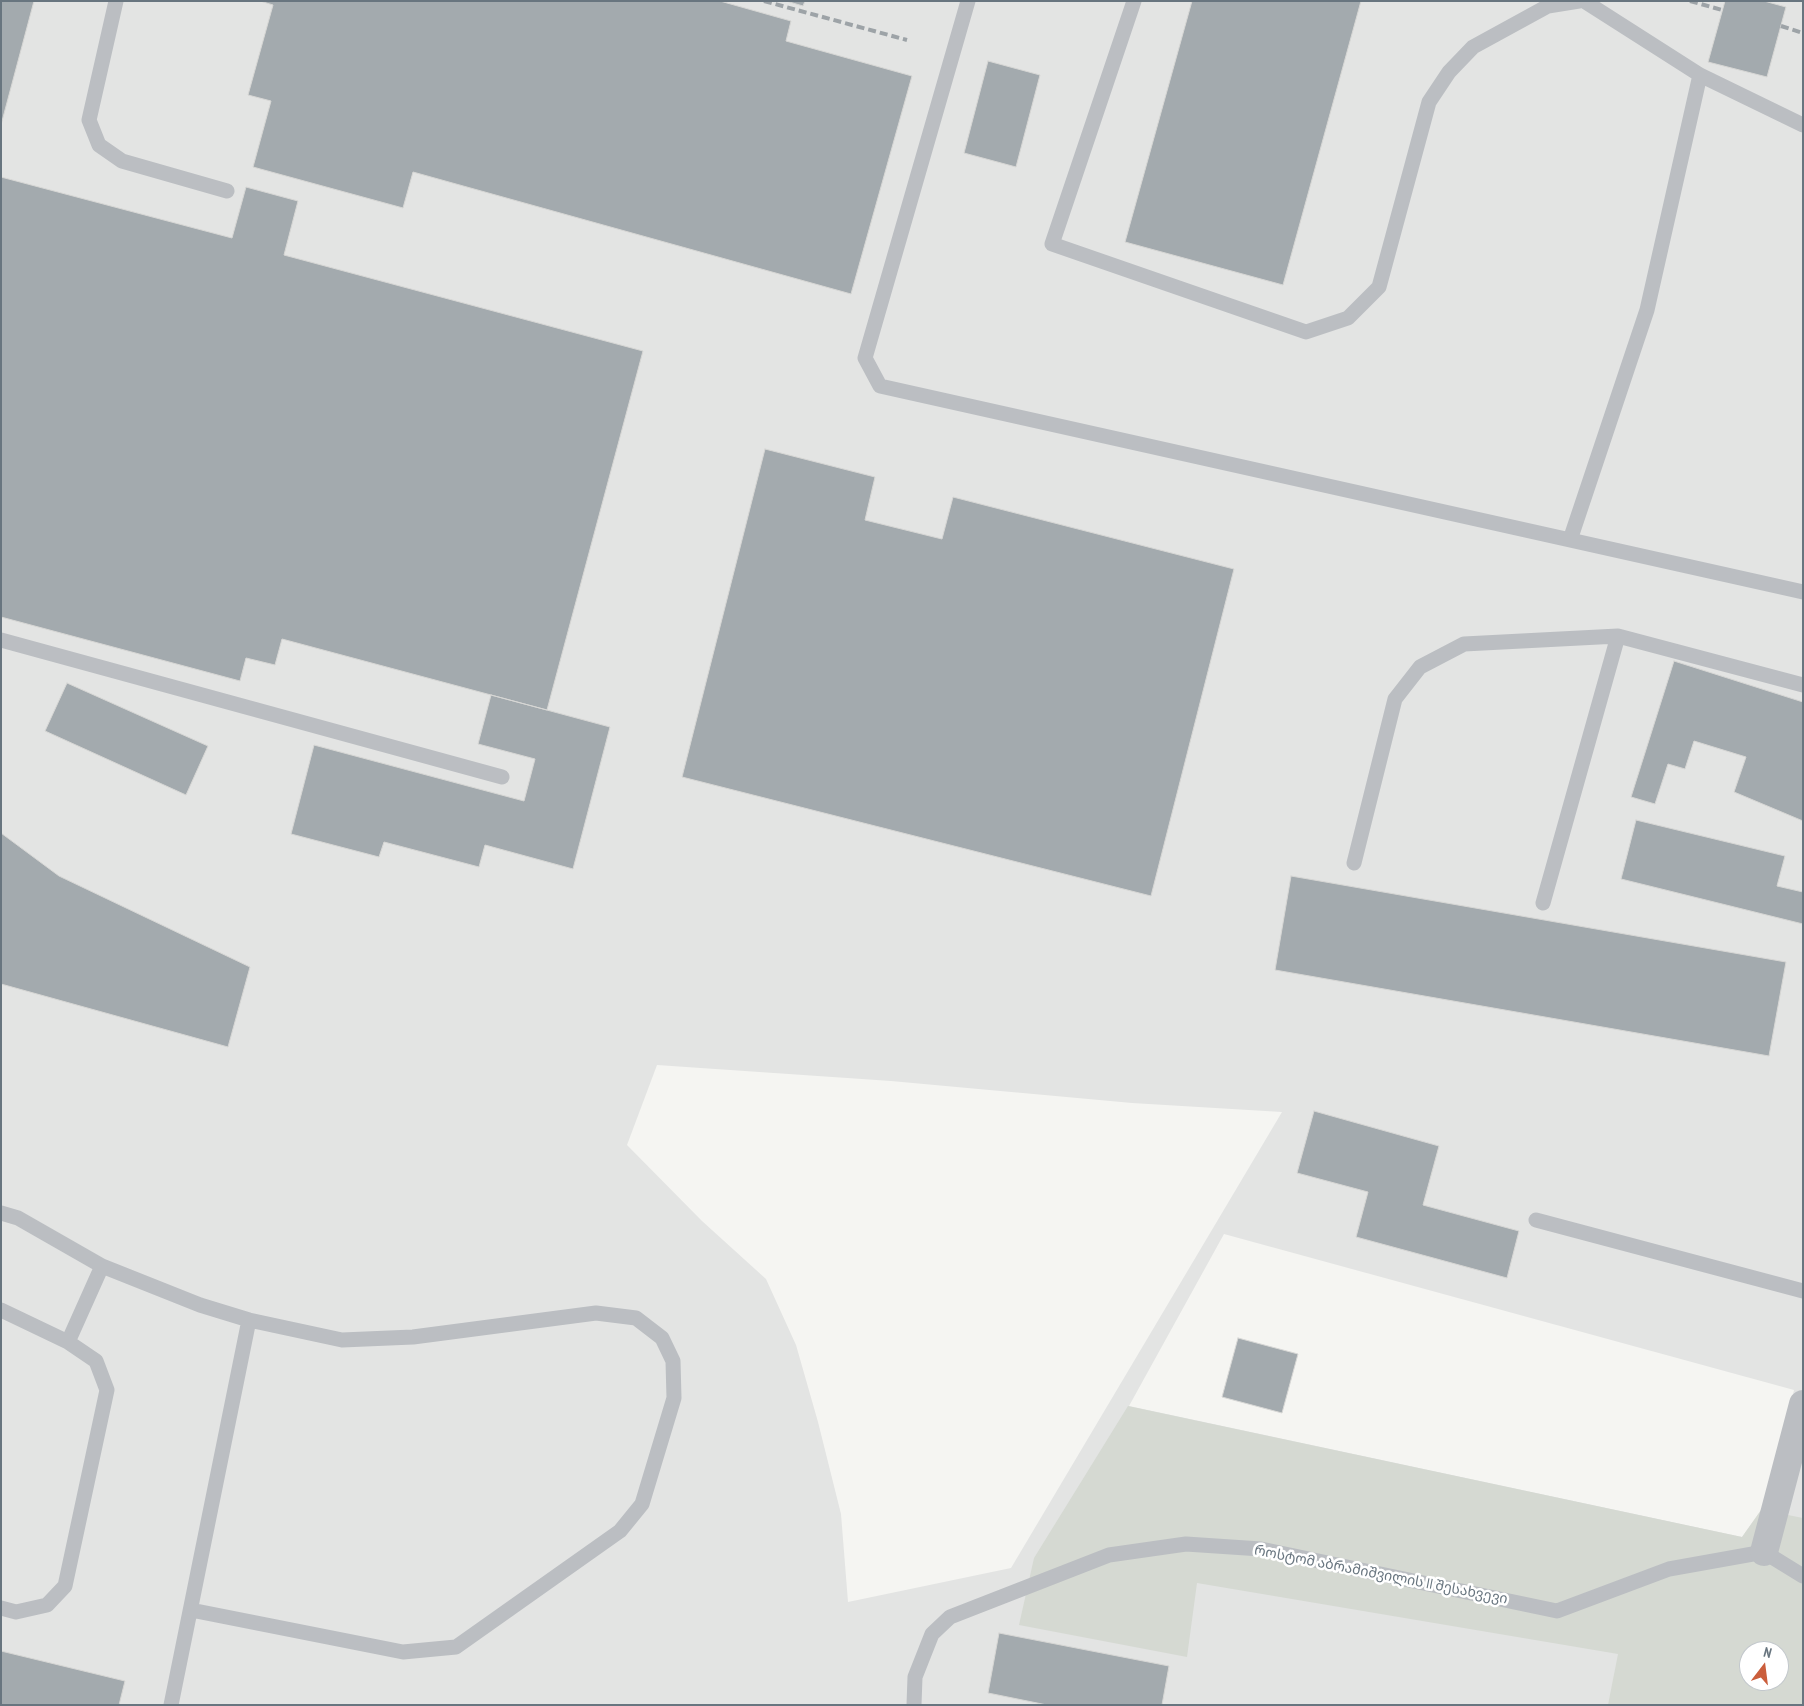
<!DOCTYPE html>
<meta charset="utf-8">
<style>
body{margin:0}
#map{position:relative;width:1804px;height:1706px;overflow:hidden;background:#f5f5f2;font-family:"PT Sans Narrow",sans-serif}
canvas{display:block}
.frame{position:absolute;inset:0;border:2px solid #68757f;pointer-events:none}
.north{position:absolute;left:1739px;top:1641px;width:50px;height:50px;box-sizing:border-box;background:#fff;border:1px solid #c3c8cc;border-radius:50%;rotate:15deg;font-size:14px;font-weight:700;line-height:20px;text-align:center;color:#68757f}
.north::after{content:'';display:block;margin:auto;width:18px;height:22px;background:#cb5e3c;clip-path:polygon(50% 0,100% 100%,50% 72%,0 100%)}
</style>
<div id="map">
<canvas width="1804" height="1706"></canvas>
<div class="frame"></div>
<div class="north">N</div>
</div>
<script>
const g = document.querySelector('canvas').getContext('2d');
g.lineJoin = 'round';
function paint(path, color) {
  g.fillStyle = color;
  g.fill(path, 'evenodd');
}
function shape(rows) {
  const path = new Path2D();
  for (const r of rows) {
    path.moveTo(r[0], r[1]);
    for (let i = 2; i < r.length; i += 2) path.lineTo(r[i], r[i + 1]);
  }
  return path;
}
function strokePath(path, color, width, dash) {
  g.strokeStyle = color;
  g.lineWidth = width;
  g.lineCap = dash ? 'butt' : 'round';
  g.setLineDash(dash || []);
  g.stroke(path);
}
function drawText(font, color, halo, rows, align = 'center') {
  g.font = font + ' "PT Sans Narrow","Noto Sans Georgian",sans-serif';
  g.lineWidth = 5;
  g.setLineDash([]);
  g.textBaseline = 'middle';
  g.strokeStyle = halo;
  g.fillStyle = color;
  for (const [text, x, y, turn = 0] of rows) {
    g.save();
    g.translate(x, y);
    g.rotate((+turn || 0) * Math.PI / 180);
    g.textAlign = isNaN(turn) ? turn : align;
    if (halo) g.strokeText(text, 0, 0);
    g.fillText(text, 0, 0);
    g.restore();
  }
}
paint(shape([
 [1,1,1803,1,1803,1705,1,1705],
 [657,1065,891,1081,1132,1103,1282,1112,1011,1568,848,1602,841,1514,818,1422,796,1345,766,1279,702,1221,627,1145],
 [1224,1234,1794,1390,1766,1503,1742,1537,1129,1406],
 [1749,1651,1779,1651,1779,1681,1749,1681]
]), '#e3e4e3');
paint(shape([
 [1128,1406,1742,1537,1766,1503,1783,1514,1803,1518,1803,1705,1608,1705,1618,1654,1197,1583,1187,1657,1019,1625,1034,1558],
 [1749,1651,1779,1651,1779,1681,1749,1681]
]), '#d5d9d2');
const building = shape([
 [1,1,34,1,1,125,1,1],
 [260,1,720,1,791,21,786,41,912,76,851,294,413,172,403,208,253,167,271,101,248,95,273,5,260,1],
 [786,1,805,1,803,6,786,1],
 [1192,1,1361,1,1283,285,1125,242,1192,1],
 [1725,1,1764,1,1786,7,1767,77,1708,62,1725,1],
 [988,61,1040,75,1016,167,964,153,988,61],
 [1,177,232,238,246,187,298,201,284,255,643,351,547,710,282,639,275,665,246,658,240,681,1,617,1,177],
 [765,449,875,477,865,520,942,539,953,497,1234,569,1151,896,682,777,765,449],
 [1674,661,1803,702,1803,821,1734,792,1746,757,1694,741,1685,769,1668,764,1655,804,1631,797,1674,661],
 [67,683,208,746,186,795,45,731,67,683],
 [491,695,610,727,573,869,485,845,479,867,384,842,379,857,291,834,314,745,524,801,535,759,478,744,491,695],
 [1636,820,1785,856,1777,886,1803,892,1803,924,1621,879,1636,820],
 [1,833,59,876,250,967,228,1047,1,984,1,833],
 [1291,876,1786,962,1769,1056,1275,970,1291,876],
 [1314,1111,1439,1146,1423,1205,1519,1231,1507,1278,1356,1237,1368,1192,1297,1173,1314,1111],
 [1238,1338,1298,1354,1282,1413,1222,1397,1238,1338],
 [999,1633,1169,1666,1162,1705,1047,1705,988,1693,999,1633],
 [1,1651,125,1681,119,1705,1,1705,1,1651]
]);
paint(building, '#a3aaae');
strokePath(building, '#d7d7d5', 1);
strokePath(shape([
 [116,1,89,120,99,145,122,161,227,191],
 [968,1,865,358,880,386,1803,592],
 [1134,1,1052,244,1306,332,1348,318,1379,287,1429,102,1449,72,1473,47,1548,6,1579,1],
 [1584,1,1700,75,1803,125],
 [1570,540,1647,310,1700,75],
 [1,640,502,777],
 [1354,863,1395,699,1420,667,1464,644,1618,636,1803,685],
 [1543,903,1618,636],
 [1,1213,18,1218,102,1266,200,1305,249,1320,342,1340,413,1337,596,1313,636,1318,662,1338,673,1361,674,1398,642,1504,620,1531,456,1647,403,1652,191,1610],
 [1536,1220,1803,1291],
 [1,1310,68,1342,96,1361,107,1390,65,1586,47,1605,16,1612,1,1608],
 [68,1342,102,1266],
 [171,1705,249,1320],
 [914,1705,915,1677,932,1634,950,1617,1109,1555,1186,1544,1261,1549,1557,1611,1669,1569,1764,1552,1803,1576]
]), '#bbbec2', 15);
strokePath(shape([
 [1764,1552,1803,1404]
]), '#bbbec2', 28);
strokePath(shape([
 [764,1,907,40],
 [1690,1,1722,10],
 [1781,26,1803,33]
]), '#9da3a7', 4, [8, 4]);
drawText('14px', '#68757f', '#fff', [
 ["როსტომ აბრამიშვილის II შესახვევი",1381,1575,11]
]);
</script>
